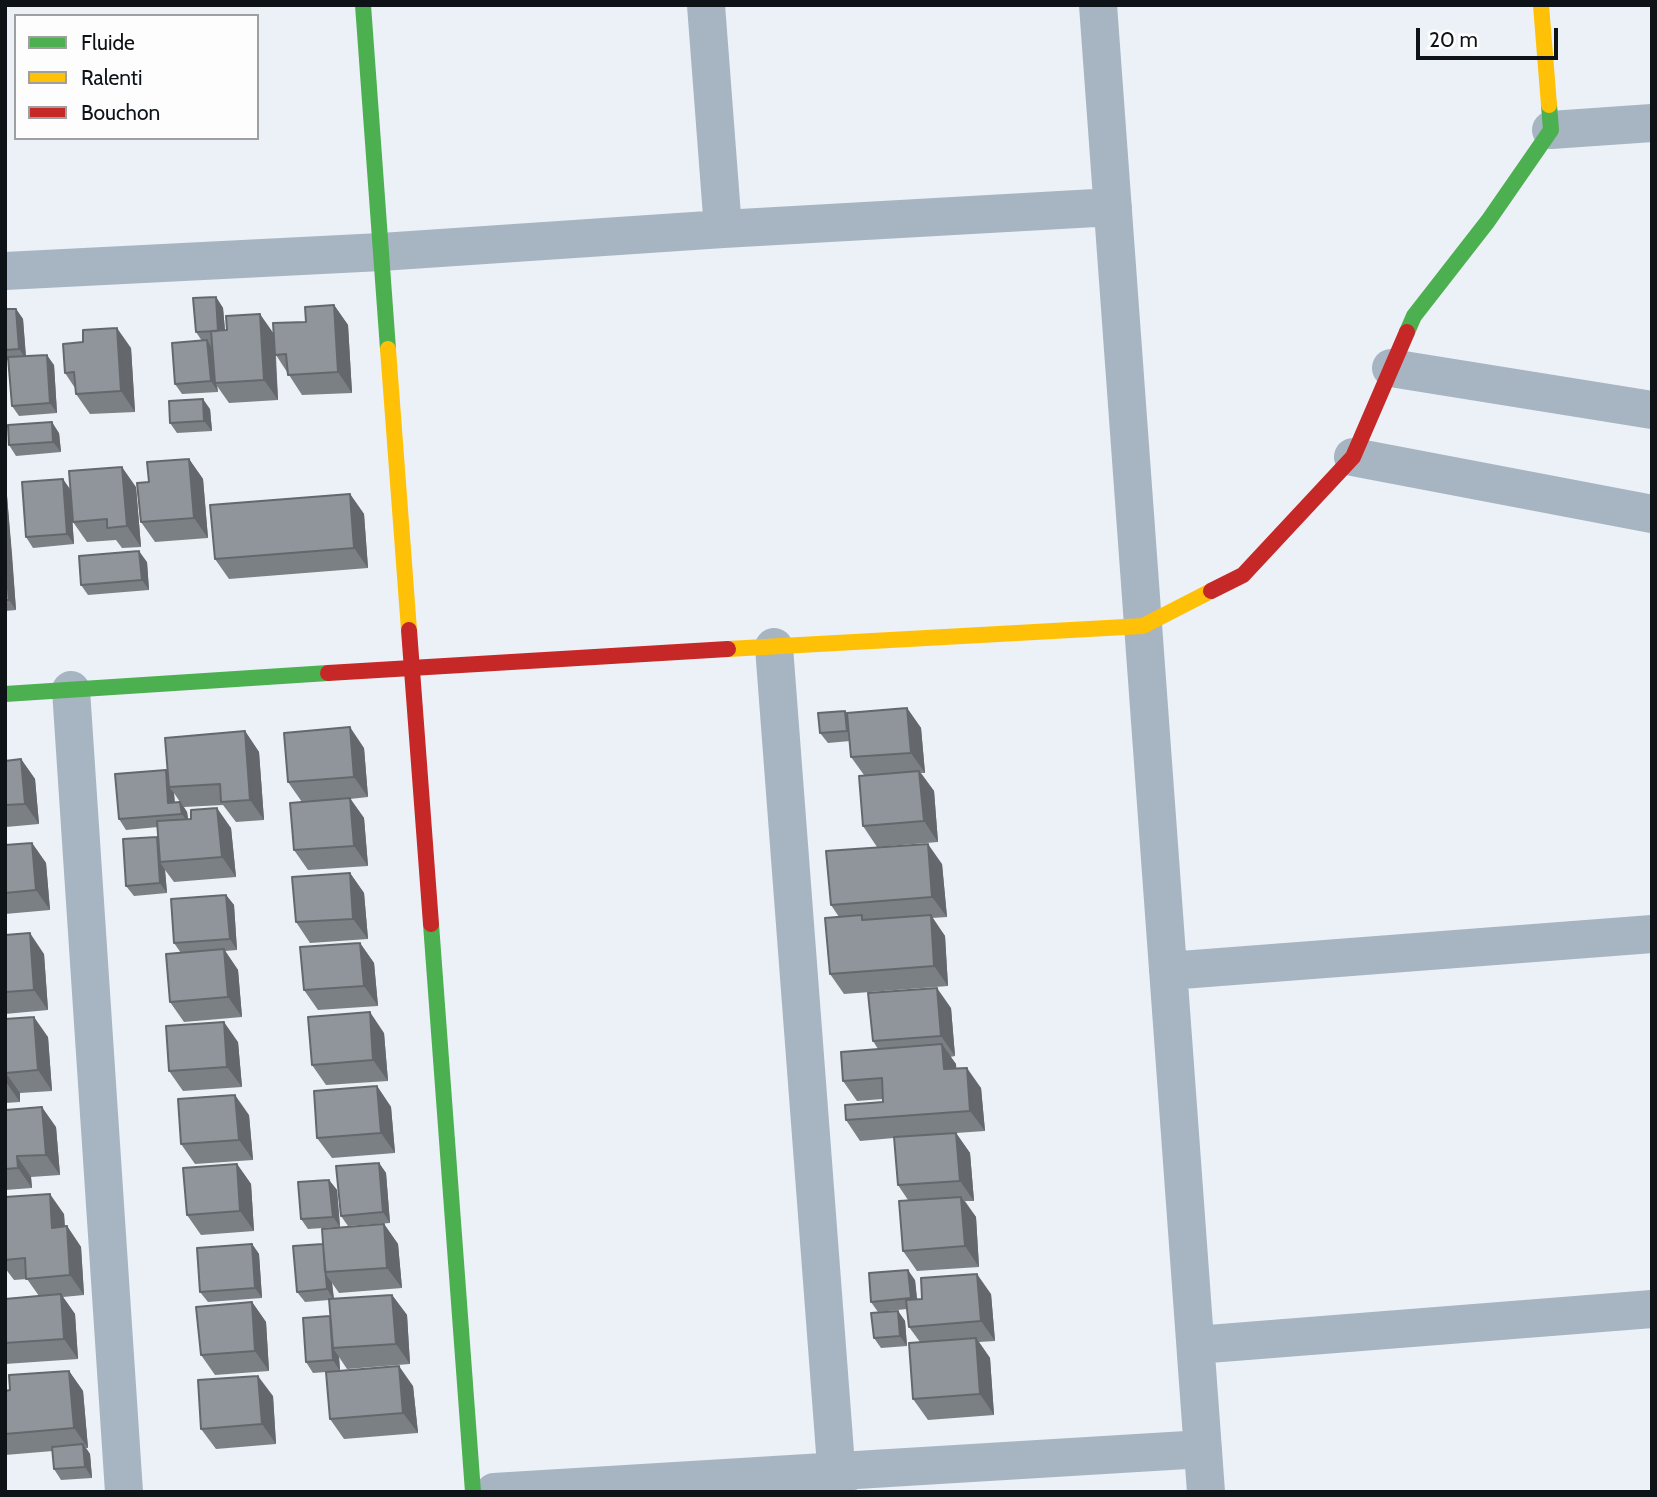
<!DOCTYPE html>
<style>
body{margin:0}
#map{position:relative;width:1657px;height:1497px;overflow:hidden;background:#ebf1f7;font-family:Cabin,sans-serif}
canvas{display:block}
.frame{position:absolute;inset:0;border:7px solid #0e1318;pointer-events:none}
.legend{position:absolute;left:14px;top:14px;width:245px;height:126px;box-sizing:border-box;background:#fdfdfd;border:2px solid #9d9fa1;margin:0;padding:9px 12px;list-style:none;font-size:21px;color:#0e1318}
.legend li{display:flex;align-items:center;gap:14px;height:35px}
.legend b{width:35px;border:2px solid #9d9fa1}
.scale{position:absolute;left:1416px;top:28px;width:142px;height:32px;box-sizing:border-box;border:4px solid #0e1318;border-top:0;padding-left:9px;font-size:21px;line-height:24px;white-space:nowrap;color:#0e1318;-webkit-text-stroke:5px #fdfdfd;paint-order:stroke}
</style>
<div id="map">
<canvas width="1657" height="1497"></canvas>
<div class="frame"></div>
<ul class="legend">
<li><b style="height:9px;background:#4caf50"></b>Fluide</li>
<li><b style="height:9px;background:#ffc107"></b>Ralenti</li>
<li><b style="height:9px;background:#c62828"></b>Bouchon</li>
</ul>
<div class="scale">20 m</div>
</div>
<script>
const g = document.querySelector('canvas').getContext('2d');
g.lineJoin = 'round';
function shape(rows) {
  const path = new Path2D();
  for (const r of rows) {
    path.moveTo(r[0], r[1]);
    for (let i = 2; i < r.length; i += 2) path.lineTo(r[i], r[i + 1]);
  }
  return path;
}
function strokePath(path, color, width, dash) {
  g.strokeStyle = color;
  g.lineWidth = width;
  g.lineCap = dash ? 'butt' : 'round';
  g.setLineDash(dash || []);
  g.stroke(path);
}
function paint(path, color) {
  g.fillStyle = color;
  g.fill(path, 'evenodd');
}
strokePath(shape([
 [706,5,723,229],
 [1098,5,1206,1492],
 [1551,130,1652,123],
 [5,271,381,252,723,229,1113,207],
 [1391,368,1652,410],
 [1353,457,1652,514],
 [774,647,838,1492],
 [71,690,124,1492],
 [1168,971,1652,934],
 [1196,1345,1652,1309],
 [494,1492,1203,1449]
]), '#a6b5c1', 38);
strokePath(shape([
 [363,5,388,349],
 [1407,332,1414,316,1488,221,1551,130,1549,105],
 [5,694,328,673],
 [431,924,473,1492]
]), '#4caf50', 16);
strokePath(shape([
 [1541,5,1549,105],
 [388,349,409,630],
 [728,649,1143,626,1211,591]
]), '#ffc107', 16);
strokePath(shape([
 [1211,591,1243,575,1353,457,1407,332],
 [409,630,431,924],
 [328,673,728,649]
]), '#c62828', 16);
paint(shape([
 [216,297,223,308,225,330,274,333,306,322,334,305,348,325,352,393,302,395,276,355,278,400,229,403,217,386,218,392,182,394,175,384,202,341,196,332],
 [5,309,16,309,23,319,26,356,54,365,57,413,19,416,12,406,8,360,5,360],
 [131,348,135,412,90,414,76,394,75,388,65,373],
 [210,409,212,431,177,433,170,423],
 [59,433,61,452,16,456,9,445],
 [189,459,203,479,208,538,155,542,141,522,149,482],
 [136,487,141,547,122,548,116,540,87,542,73,522],
 [70,489,74,544,33,548,26,537],
 [5,493,7,496,16,610,5,611],
 [350,494,364,514,368,568,229,579,215,559],
 [147,562,149,590,88,595,81,585],
 [907,708,921,728,925,773,921,773,934,791,938,842,877,847,863,826,864,775,851,757,850,741,828,743,820,733,848,715],
 [245,731,259,752,264,820,236,822,223,805,184,807,187,812,188,819,231,828,236,877,174,882,165,870,167,893,134,896,126,886,157,837,159,840,158,827,126,830,119,819,166,770,168,773],
 [174,793,180,802,175,802],
 [364,748,368,797,350,799,364,818,368,866,308,870,294,850,302,802,288,782],
 [21,759,35,779,39,824,6,827,7,839,5,839,5,761],
 [32,843,46,863,50,910,5,914,5,845],
 [942,864,947,917,932,918,945,936,948,986,844,994,830,974,839,917,831,905],
 [350,873,364,893,368,939,310,943,296,922],
 [226,895,234,905,237,950,225,951,238,970,242,1017,184,1022,170,1002,181,953,174,943],
 [5,935,44,954,48,1010,5,1014],
 [360,943,374,963,378,1006,318,1010,304,990],
 [951,1008,955,1056,950,1057,956,1064,956,1069,981,1088,985,1131,956,1133,970,1153,974,1201,965,1201,976,1217,979,1267,917,1271,903,1251,908,1200,898,1185,894,1138,860,1141,846,1120,883,1102,883,1099,857,1101,843,1081,878,1049,873,1041],
 [5,1019,48,1037,52,1091,20,1093,20,1102,5,1103],
 [384,1033,388,1081,326,1085,312,1065],
 [238,1042,242,1087,183,1091,169,1071],
 [377,1086,391,1107,395,1153,332,1158,317,1138],
 [249,1115,253,1160,195,1164,181,1144],
 [5,1123,56,1127,60,1175,31,1177,32,1188,5,1190],
 [379,1163,386,1173,390,1223,348,1226,341,1216],
 [237,1164,251,1184,254,1231,201,1235,187,1215],
 [329,1180,337,1190,340,1227,308,1229,301,1219],
 [5,1197,64,1214,65,1227,67,1226,81,1247,84,1295,63,1297,75,1314,78,1359,5,1364,5,1299,39,1296,27,1279,14,1280,5,1268],
 [384,1224,398,1244,402,1288,339,1293,332,1283,334,1299,392,1295,407,1315,410,1364,347,1369,339,1357,340,1370,413,1386,418,1433,344,1439,330,1419,326,1372,313,1373,306,1362,331,1317,329,1300,305,1302,297,1292,323,1244],
 [252,1244,259,1254,262,1298,208,1302,200,1292],
 [915,1280,917,1300,991,1294,995,1341,979,1342,990,1358,994,1415,928,1420,913,1399,920,1342,909,1327,907,1309,878,1312,871,1302],
 [252,1302,266,1322,269,1371,215,1375,201,1355],
 [898,1311,905,1321,907,1346,881,1348,874,1338],
 [69,1371,83,1391,88,1448,86,1448,90,1454,92,1478,61,1480,54,1469,53,1451,5,1455,5,1391,10,1390],
 [273,1396,276,1444,216,1449,201,1429]
]), '#7b8084');
paint(shape([
 [216,297,223,308,226,342,218,331],
 [334,305,348,325,352,393,338,372],
 [16,309,23,319,26,359,19,349],
 [260,314,274,334,278,400,264,380],
 [117,328,131,348,135,412,121,391],
 [207,340,214,351,215,383,217,386,218,392,211,381],
 [47,355,54,365,57,413,50,403],
 [203,399,210,409,212,431,204,421],
 [52,422,59,433,61,452,53,442],
 [189,459,203,479,208,538,194,518],
 [122,467,136,487,141,547,127,526],
 [63,479,70,489,74,544,67,534],
 [5,493,7,496,12,554,5,545],
 [350,494,364,514,368,568,354,548],
 [5,545,12,554,16,610,9,600],
 [139,551,147,562,149,590,142,580],
 [907,708,921,728,925,773,911,753],
 [845,711,852,721,854,741,847,731],
 [350,727,364,748,368,797,354,777],
 [245,731,259,752,264,820,250,800],
 [21,759,35,779,39,824,25,804],
 [166,770,173,780,169,787,174,793,175,813,168,803],
 [919,771,934,791,938,842,924,821],
 [350,798,364,818,368,866,354,846],
 [180,802,187,812,189,825,182,814],
 [217,808,231,828,236,877,222,857],
 [157,837,164,847,160,862,165,870,167,893,160,883],
 [32,843,46,863,50,910,36,890],
 [928,844,942,864,947,917,932,897],
 [350,873,364,893,368,939,353,919],
 [226,895,234,905,237,950,230,939],
 [931,915,945,936,948,986,934,966],
 [30,933,44,954,48,1010,34,990],
 [360,943,374,963,378,1006,364,986],
 [224,949,238,970,242,1017,228,997],
 [937,988,951,1008,955,1056,941,1036],
 [370,1012,384,1033,388,1081,373,1060],
 [34,1017,48,1037,52,1091,38,1070],
 [224,1022,238,1042,242,1087,227,1067],
 [942,1044,956,1064,958,1090,944,1069],
 [967,1068,981,1088,985,1131,970,1111],
 [6,1073,20,1093,20,1102,6,1082],
 [377,1086,391,1107,395,1153,381,1133],
 [235,1095,249,1115,253,1160,239,1140],
 [42,1107,56,1127,60,1175,46,1155],
 [956,1133,970,1153,974,1201,960,1181],
 [17,1156,31,1177,32,1188,18,1168],
 [379,1163,386,1173,390,1223,383,1212],
 [237,1164,251,1184,254,1231,240,1211],
 [329,1180,337,1190,340,1227,333,1217],
 [50,1194,64,1214,66,1248,52,1228],
 [961,1197,976,1217,979,1267,965,1246],
 [384,1224,398,1244,402,1288,387,1268],
 [67,1226,81,1247,84,1295,70,1275],
 [252,1244,259,1254,262,1298,255,1288],
 [908,1270,915,1280,918,1308,911,1298],
 [325,1273,332,1283,334,1300,327,1289],
 [977,1274,991,1294,995,1341,981,1321],
 [61,1294,75,1314,78,1359,64,1339],
 [392,1295,407,1315,410,1364,396,1344],
 [252,1302,266,1322,269,1371,255,1351],
 [898,1311,905,1321,907,1346,900,1336],
 [330,1316,333,1348,339,1357,340,1371,333,1360],
 [976,1338,990,1358,994,1415,980,1394],
 [399,1366,413,1386,418,1433,403,1413],
 [69,1371,83,1391,88,1448,74,1428],
 [258,1376,273,1396,276,1444,262,1424],
 [83,1444,90,1454,92,1478,85,1467]
]), '#64686c');
const building = shape([
 [216,297,218,331,196,332,193,298,216,297],
 [334,305,338,372,288,375,286,354,275,355,273,323,306,322,305,307,334,305],
 [5,309,16,309,19,349,5,350,5,309],
 [260,314,264,380,215,383,211,331,227,330,226,316,260,314],
 [117,328,121,391,76,394,74,372,65,373,63,344,83,342,83,330,117,328],
 [207,340,211,381,175,384,172,343,207,340],
 [47,355,50,403,12,406,8,357,47,355],
 [203,399,204,421,170,423,169,401,203,399],
 [52,422,53,442,9,445,8,425,52,422],
 [189,459,194,518,141,522,137,483,149,482,147,462,189,459],
 [122,467,127,526,107,528,107,519,73,522,69,471,122,467],
 [63,479,67,534,26,537,22,482,63,479],
 [350,494,354,548,215,559,210,505,350,494],
 [139,551,142,580,81,585,79,556,139,551],
 [5,553,9,600,5,600,5,553],
 [907,708,911,753,851,757,847,713,907,708],
 [845,711,847,731,820,733,818,713,845,711],
 [350,727,354,777,288,782,284,733,350,727],
 [245,731,250,800,221,802,220,784,169,787,165,738,245,731],
 [21,759,25,804,5,805,5,761,21,759],
 [166,770,168,803,180,802,182,814,119,819,115,774,166,770],
 [919,771,924,821,863,826,859,776,919,771],
 [350,798,354,846,294,850,290,803,350,798],
 [217,808,222,857,160,862,157,821,191,819,191,810,217,808],
 [157,837,160,883,126,886,123,839,157,837],
 [32,843,36,890,5,893,5,845,32,843],
 [928,844,932,897,831,905,826,851,928,844],
 [350,873,353,919,296,922,292,877,350,873],
 [226,895,230,939,174,943,171,899,226,895],
 [862,915,862,920,931,915,934,966,830,974,825,918,862,915],
 [30,933,34,990,5,992,5,935,30,933],
 [360,943,364,986,304,990,300,947,360,943],
 [224,949,228,997,170,1002,166,954,224,949],
 [937,988,941,1036,873,1041,868,993,937,988],
 [370,1012,373,1060,312,1065,308,1017,370,1012],
 [34,1017,38,1070,6,1073,6,1082,5,1082,5,1019,34,1017],
 [224,1022,227,1067,169,1071,166,1026,224,1022],
 [942,1044,944,1069,967,1068,970,1111,846,1120,845,1105,883,1102,882,1078,843,1081,841,1052,942,1044],
 [377,1086,381,1133,317,1138,314,1091,377,1086],
 [235,1095,239,1140,181,1144,178,1099,235,1095],
 [42,1107,46,1155,17,1156,18,1168,5,1169,6,1110,42,1107],
 [956,1133,960,1181,898,1185,894,1137,956,1133],
 [379,1163,383,1212,341,1216,336,1166,379,1163],
 [237,1164,240,1211,187,1215,183,1168,237,1164],
 [329,1180,333,1217,301,1219,298,1182,329,1180],
 [50,1194,52,1228,67,1226,70,1275,26,1279,25,1258,5,1260,5,1197,50,1194],
 [961,1197,965,1246,903,1251,899,1201,961,1197],
 [384,1224,387,1268,325,1272,322,1229,384,1224],
 [252,1244,255,1288,200,1292,197,1248,252,1244],
 [323,1244,327,1289,297,1292,293,1246,323,1244],
 [908,1270,911,1298,871,1302,869,1273,908,1270],
 [977,1274,981,1321,909,1327,906,1300,922,1299,921,1278,977,1274],
 [61,1294,64,1339,5,1343,5,1299,61,1294],
 [392,1295,396,1344,333,1348,329,1299,392,1295],
 [252,1302,255,1351,201,1355,196,1307,252,1302],
 [898,1311,900,1336,874,1338,871,1313,898,1311],
 [330,1316,333,1360,306,1362,303,1318,330,1316],
 [976,1338,980,1394,913,1399,909,1343,976,1338],
 [399,1366,403,1413,330,1419,326,1372,399,1366],
 [69,1371,74,1428,5,1434,5,1391,10,1390,9,1375,69,1371],
 [258,1376,262,1424,201,1429,198,1380,258,1376],
 [83,1444,85,1467,54,1469,52,1447,83,1444]
]);
paint(building, '#8f959a');
strokePath(building, '#64686c', 2);
</script>
